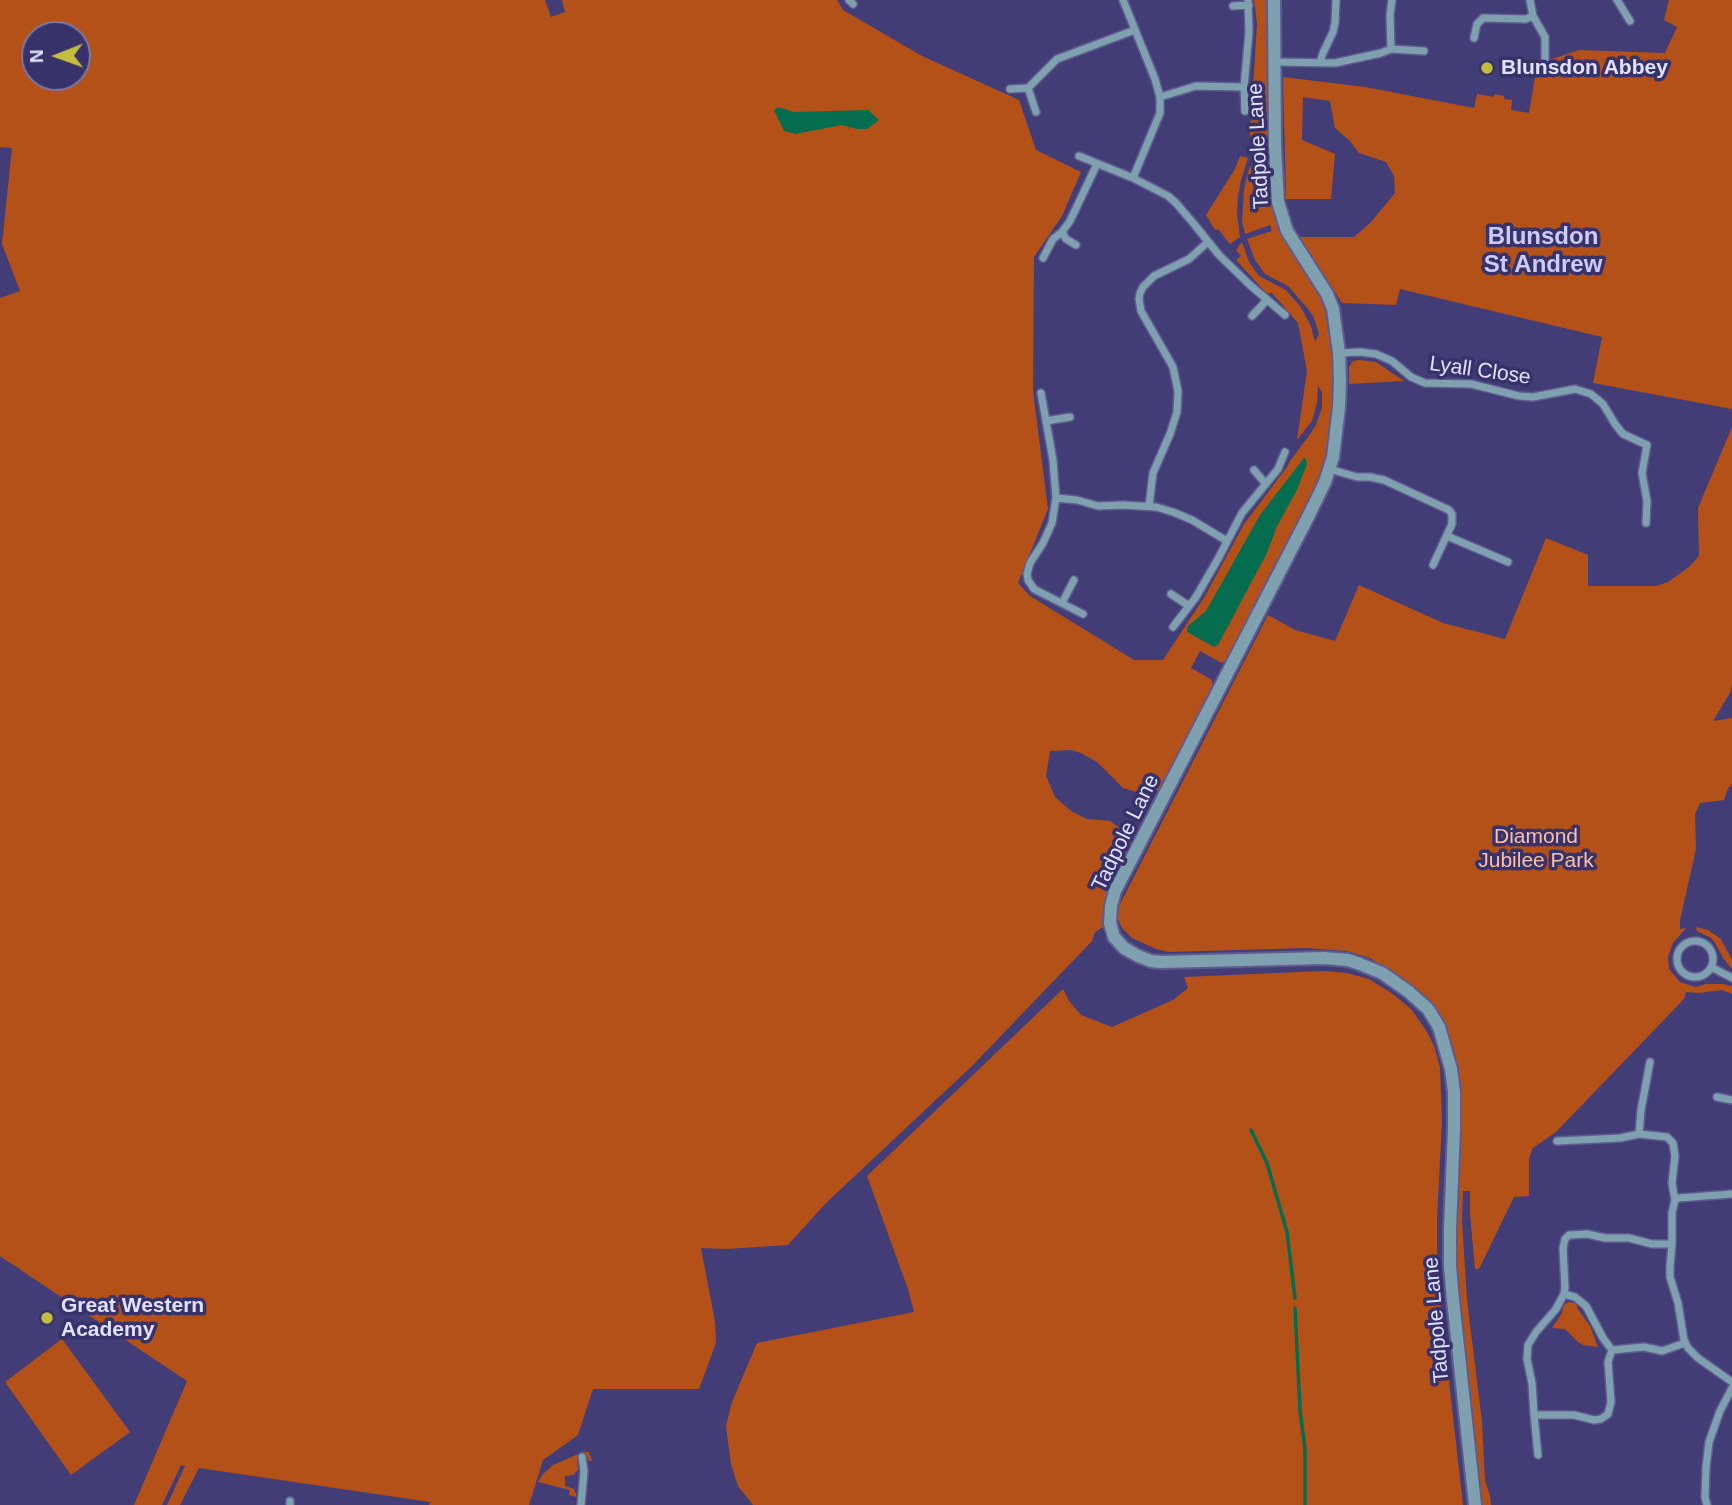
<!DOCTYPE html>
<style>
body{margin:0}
#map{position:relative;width:1732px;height:1505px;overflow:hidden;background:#423d77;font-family:Helvetica,sans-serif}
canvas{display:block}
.north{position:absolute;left:21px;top:21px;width:70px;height:70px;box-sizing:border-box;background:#38326b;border:2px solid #7c78a5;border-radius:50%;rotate:269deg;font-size:19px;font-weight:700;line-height:28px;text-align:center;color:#e1e1fd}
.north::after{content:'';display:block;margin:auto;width:24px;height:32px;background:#c4bc3d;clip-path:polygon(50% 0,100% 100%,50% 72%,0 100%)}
</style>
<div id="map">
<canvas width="1732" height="1505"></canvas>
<div class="north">N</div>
</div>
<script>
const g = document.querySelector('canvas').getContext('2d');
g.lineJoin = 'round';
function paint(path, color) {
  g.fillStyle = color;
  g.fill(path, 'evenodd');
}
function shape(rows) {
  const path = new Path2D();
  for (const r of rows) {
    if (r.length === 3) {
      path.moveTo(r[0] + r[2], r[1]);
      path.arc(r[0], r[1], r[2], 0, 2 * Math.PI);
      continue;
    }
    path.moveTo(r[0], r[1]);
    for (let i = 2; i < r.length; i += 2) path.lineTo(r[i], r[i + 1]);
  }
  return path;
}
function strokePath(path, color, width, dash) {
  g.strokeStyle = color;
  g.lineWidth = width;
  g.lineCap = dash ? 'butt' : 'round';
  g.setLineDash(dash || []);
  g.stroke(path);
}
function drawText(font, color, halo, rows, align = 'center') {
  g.font = font + ' Helvetica,sans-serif';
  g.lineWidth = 7;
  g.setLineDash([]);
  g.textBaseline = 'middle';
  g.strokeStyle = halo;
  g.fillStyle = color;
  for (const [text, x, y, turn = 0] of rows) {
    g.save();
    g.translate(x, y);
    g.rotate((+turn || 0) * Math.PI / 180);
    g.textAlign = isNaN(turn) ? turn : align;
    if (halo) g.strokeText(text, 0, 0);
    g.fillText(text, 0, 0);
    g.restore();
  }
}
paint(shape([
 [0,0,545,0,551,17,565,12,562,0,837,0,843,10,922,56,1019,100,1036,150,1081,172,1062,216,1034,257,1033,391,1048,509,1018,583,1030,596,1134,660,1163,660,1205,596,1244,524,1287,467,1290,461,1308,437,1316,425,1322,408,1322,392,1318,386,1317,403,1312,421,1297,440,1307,371,1298,323,1272,293,1266,293,1236,260,1241,256,1236,250,1242,242,1249,262,1259,276,1286,290,1300,306,1311,326,1315,342,1319,334,1314,318,1308,309,1288,286,1265,274,1255,260,1247,239,1272,231,1270,225,1245,234,1242,222,1244,189,1249,169,1254,162,1250,134,1257,23,1254,0,1266,0,1269,78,1283,233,1326,304,1325,309,1328,331,1332,343,1336,389,1333,394,1332,424,1326,459,1320,481,1230,657,1222,663,1200,651,1191,668,1212,680,1213,691,1159,790,1143,794,1123,788,1097,762,1081,753,1071,750,1050,751,1046,776,1055,797,1071,811,1087,819,1110,821,1134,838,1128,851,1108,883,1105,926,1095,932,1092,941,972,1066,826,1203,788,1245,726,1249,701,1248,715,1322,716,1343,699,1389,593,1389,578,1435,543,1460,529,1505,429,1505,430,1502,199,1468,180,1505,167,1505,185,1466,181,1465,162,1505,134,1505,187,1381,0,1256,0,298,20,291,2,244,12,148,0,147],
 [35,35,77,35,77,77,35,77],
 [1669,0,1732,0,1732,409,1593,383,1602,337,1400,289,1396,305,1342,303,1299,237,1354,237,1371,222,1395,193,1394,176,1386,162,1359,153,1350,141,1335,128,1330,101,1303,97,1302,140,1335,154,1331,199,1286,199,1283,77,1365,87,1474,108,1477,94,1494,97,1495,94,1504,96,1504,99,1512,100,1511,110,1529,113,1538,59,1549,60,1579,50,1665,53,1677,27,1664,20],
 [1240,156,1248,158,1241,180,1238,196,1237,213,1240,237,1230,244,1218,229,1215,230,1206,215,1235,169],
 [1359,360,1376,362,1404,381,1349,384,1349,367,1353,361],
 [1732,427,1732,684,1730,693,1713,721,1732,718,1732,784,1728,788,1724,800,1700,803,1695,814,1696,849,1680,920,1680,929,1686,928,1673,943,1668,957,1669,969,1680,982,1695,987,1706,984,1723,984,1732,986,1732,994,1722,990,1699,993,1686,992,1684,999,1556,1132,1533,1148,1529,1158,1529,1196,1514,1197,1479,1269,1475,1269,1470,1214,1470,1191,1463,1191,1462,1222,1467,1300,1482,1422,1485,1481,1490,1495,1491,1505,1479,1505,1453,1263,1455,1065,1448,1037,1440,1020,1427,1003,1395,975,1370,958,1347,951,1306,948,1168,952,1156,949,1132,938,1122,928,1117,917,1118,908,1268,615,1295,630,1335,641,1359,585,1443,623,1505,639,1546,538,1588,555,1588,586,1656,586,1668,582,1689,567,1699,556,1698,508],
 [1696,927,1708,930,1721,939,1732,960,1732,969,1723,958,1715,943,1711,938,1697,931],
 [1324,971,1347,973,1369,979,1393,994,1412,1010,1427,1032,1434,1046,1440,1067,1442,1122,1437,1218,1437,1275,1463,1505,753,1505,738,1486,731,1464,726,1426,732,1402,757,1343,914,1312,908,1289,867,1176,1063,989,1069,1001,1081,1015,1112,1027,1173,1000,1188,988,1184,977],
 [1568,1302,1577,1303,1577,1308,1590,1326,1598,1347,1583,1345,1578,1342,1565,1329,1552,1328,1562,1313,1563,1306],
 [62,1339,130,1432,71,1475,5,1382],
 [583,1452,589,1452,592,1461,589,1461,586,1453,577,1456,578,1470,573,1475,565,1476,565,1486,574,1489,577,1497,569,1495,570,1490,538,1482,543,1474,553,1465]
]), '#b45118');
paint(shape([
 [778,107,794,112,868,110,879,120,867,129,857,129,842,125,795,134,784,131,774,110],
 [1304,458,1306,459,1307,464,1297,490,1277,526,1267,553,1218,645,1214,647,1187,632,1188,626,1206,611,1260,515]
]), '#046d4f');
strokePath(shape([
 [1251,1130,1267,1163,1287,1232,1295,1298],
 [1295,1308,1300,1410,1305,1449,1305,1505]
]), '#046d4f', 3.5);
const minor = shape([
 [849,0,853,4],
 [1123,0,1155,79,1160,97,1160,113,1133,178],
 [1530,0,1533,16,1545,37,1545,60],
 [1617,0,1630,21],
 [1233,6,1249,5],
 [1474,38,1477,24,1483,18,1526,19,1533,16],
 [1391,49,1390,15,1392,0],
 [1274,62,1335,63,1381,53,1391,49,1424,51],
 [1320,62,1323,53,1333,32,1335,23,1336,0],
 [1028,88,1036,112],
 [1010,89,1028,88,1057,59,1135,30],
 [1160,97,1196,86,1244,87],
 [1245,111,1244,87,1249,32,1248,0],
 [1079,156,1133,178,1168,196,1176,203,1194,224,1219,255,1250,285,1285,315],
 [1062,232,1066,239,1076,245],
 [1043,258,1053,239,1062,232,1070,221,1097,164],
 [1252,316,1267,300],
 [1339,353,1360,352,1376,354,1392,361,1411,377,1425,383,1471,384,1519,396,1533,397,1575,389,1591,394,1603,404,1615,424,1623,434,1647,445,1642,473,1647,501,1646,523],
 [1041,393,1053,460,1056,498,1052,523,1043,543,1030,563,1027,574,1028,580,1034,589,1083,614],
 [1046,421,1070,417],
 [1329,469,1357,477,1370,477,1384,480,1449,510,1452,514,1452,524,1433,565],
 [1254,470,1266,484],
 [1056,498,1077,500,1098,506,1123,505,1156,507,1173,512,1192,520,1227,541],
 [1149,506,1153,473,1170,434,1177,412,1178,391,1173,367,1141,311,1139,299,1140,293,1143,287,1154,276,1189,259,1208,242],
 [1447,536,1508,562],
 [1171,594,1189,606],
 [1062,603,1074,580],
 [1173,627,1196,597,1218,559,1242,513,1278,469,1285,452],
 [1695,959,18],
 [1711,967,1732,978],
 [1717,1097,1732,1100],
 [1557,1141,1620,1138,1639,1134],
 [1675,1200,1679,1198,1732,1194],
 [1672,1244,1670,1266,1670,1277,1678,1303,1684,1340,1688,1348,1698,1358,1732,1382],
 [1564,1294,1565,1288,1563,1248,1565,1239,1569,1235,1587,1234,1605,1238,1629,1238,1652,1244,1672,1244,1672,1213,1675,1200,1672,1183,1675,1156,1673,1143,1667,1137,1639,1134,1641,1110,1650,1062],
 [1612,1350,1603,1338,1586,1306,1575,1297,1564,1294,1556,1309,1536,1332,1528,1345,1527,1359,1532,1383,1534,1415,1574,1415,1594,1420,1601,1419,1608,1414,1611,1402,1608,1362,1612,1350,1644,1347,1662,1351,1685,1343],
 [1534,1415,1538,1455],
 [290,1505,290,1501],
 [581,1505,584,1471,582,1457],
 [1707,1505,1705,1497,1706,1468,1709,1442,1720,1411,1732,1388]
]);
const tertiary = shape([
 [1274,0,1275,147,1278,202,1287,231,1327,294,1333,309,1339,353,1340,381,1339,407,1333,457,1325,482,1309,515,1115,891,1111,906,1110,923,1114,937,1124,948,1138,956,1151,961,1161,962,1324,958,1348,960,1360,964,1382,973,1409,992,1428,1009,1439,1027,1451,1069,1454,1092,1454,1129,1450,1229,1450,1266,1453,1300,1475,1505]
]);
strokePath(minor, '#5f5b8f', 10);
strokePath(tertiary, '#5f5b8f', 16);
strokePath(minor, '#7ea0af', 7);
strokePath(tertiary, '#7ea0af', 12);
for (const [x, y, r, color] of [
 [1487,68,7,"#c4bc3d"],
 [47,1318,7,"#c4bc3d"]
]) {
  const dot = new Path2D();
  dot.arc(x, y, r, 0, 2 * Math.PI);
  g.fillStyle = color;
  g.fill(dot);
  strokePath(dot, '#38326b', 2.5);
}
drawText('bold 21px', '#e1e1fd', '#38326b', [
 ["Blunsdon Abbey",1501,68],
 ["Great Western",61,1306],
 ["Academy",61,1330]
], 'left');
drawText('21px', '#e1e1fd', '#38326b', [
 ["Tadpole Lane",1259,146,-93],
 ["Lyall Close",1480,371,8],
 ["Tadpole Lane",1126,833,-64],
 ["Tadpole Lane",1437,1320,-95]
]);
drawText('21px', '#fabfa4', '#38326b', [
 ["Diamond",1536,837],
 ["Jubilee Park",1536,861]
]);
drawText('bold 24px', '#cccbf5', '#38326b', [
 ["Blunsdon",1543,237],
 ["St Andrew",1543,265]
]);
</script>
